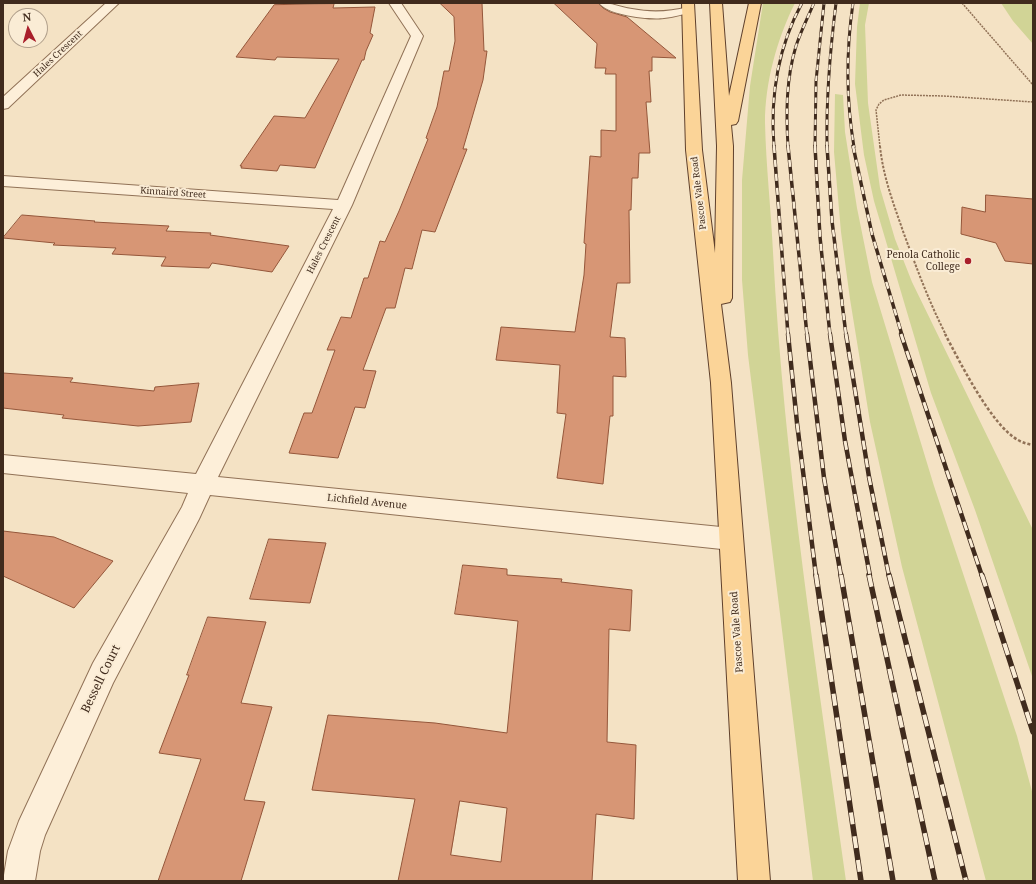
<!DOCTYPE html>
<style>
body{margin:0}
#map{position:relative;width:1036px;height:884px;overflow:hidden;background:#f4e2c4;font-family:"Noto Serif",serif}
canvas{display:block}
.frame{position:absolute;inset:0;border:4px solid #402b1d;pointer-events:none}
.north{position:absolute;left:8px;top:8px;width:40px;height:40px;box-sizing:border-box;background:#faecd5;border:1px solid #b09f8b;border-radius:50%;rotate:354deg;font-size:11px;font-weight:700;line-height:16px;text-align:center;color:#402b1d}
.north::after{content:'';display:block;margin:auto;width:14px;height:18px;background:#a91f2b;clip-path:polygon(50% 0,100% 100%,50% 72%,0 100%)}
</style>
<div id="map">
<canvas width="1036" height="884"></canvas>
<div class="frame"></div>
<div class="north">N</div>
</div>
<script>
const c = document.querySelector('canvas').getContext('2d');
c.lineJoin = 'round';
function fill(path, color) {
  c.fillStyle = color;
  c.fill(path, 'evenodd');
}
function trace(path, color, width, dash) {
  c.strokeStyle = color;
  c.lineWidth = width;
  c.lineCap = dash ? 'butt' : 'round';
  c.setLineDash(dash || []);
  c.stroke(path);
}
function write(font, color, halo, rows, align = 'center') {
  c.font = font + ' "Noto Serif",serif';
  c.lineWidth = 4;
  c.setLineDash([]);
  c.textBaseline = 'middle';
  c.strokeStyle = halo;
  c.fillStyle = color;
  for (const [text, x, y, turn = 0] of rows) {
    c.save();
    c.translate(x, y);
    c.rotate((+turn || 0) * Math.PI / 180);
    c.textAlign = isNaN(turn) ? turn : align;
    if (halo) c.strokeText(text, 0, 0);
    c.fillText(text, 0, 0);
    c.restore();
  }
}
const green = new Path2D(`
 M763,3h32c-18,36 -30,79 -30,120 1,43 6,86 8,129 11,211 44,420 73,629h-33l-65,-526 -6,-75v-100l8,-94z
 M860,3h9l-4,22 3,78 12,85 15,51 17,43 121,248v149l-58,-169 -44,-117 -57,-192 -10,-46 -9,-71 2,-57z
 M1001,3h32v41l-20,-23z
 M835,94l8,1 2,37 12,76 15,74 62,204 83,250 16,59v86h-47l-84,-314 -32,-145 -20,-123 -9,-67 -7,-80z`);
const building = new Path2D(`
 M440,3h42l2,48h3l-4,29 -20,69h4l-32,83 -13,-2 -10,39 -7,-1 -10,40h-9l-23,62 13,1 -11,37 -10,-1 -17,51 -49,-5 15,-40h8l23,-63h-8l14,-33 10,1 13,-40h4l12,-37 5,1 14,-31 29,-72 -2,-1 11,-31 7,-36h5l6,-30 -1,-24z
 M554,3h44l5,5 7,4 17,5 49,41 -24,-1v14h-3l2,31h-5l4,51h-11l-1,25h-6l-1,32h-2l1,73h-13l-7,54 15,1 1,39 -13,-1v40h-3l-7,68 -46,-6 9,-64 -9,-1 3,-48 -64,-5 5,-33 74,5 9,-57 2,-31 -2,-1 6,-87 11,1v-27l15,1v-57h-11l1,-6h-11l2,-24z
 M334,4l-1,4 42,-1 -5,26 3,2 -7,16 -2,9h-2l-47,108 -35,-3 -3,6 -36,-3 1,-2h-2l34,-50 31,2 34,-59 -62,-2 -2,3 -39,-3 38,-52z
 M986,195l47,4v65l-28,-3 -9,-18 -35,-9 1,-27 23,5z
 M22,215l73,6 -1,1 75,4 -3,5 45,2 -1,2 79,11 -17,26 -60,-9 -3,5 -48,-2 5,-9 -54,-3 4,-6 -63,-3 2,-2 -52,-5z
 M3,373l70,5 -3,4 84,9 1,-4 44,-4 -8,39 -53,4 -76,-8 2,-3 -61,-7z
 M3,531l51,6 59,24 -39,47 -71,-32z
 M269,539l57,4 -16,60 -60,-4z
 M463,565l44,4v6l55,4 -1,3 71,8 -2,41 -21,-2 -2,113 29,3 -2,74 -38,-5 -4,67h-194l17,-82 -103,-9 16,-75 107,8 72,10 11,-112 -63,-7zM460,801l47,7 -6,54 -50,-7z
 M208,617l58,5 -25,81 31,4 -28,93 21,2 -24,79h-83l43,-122 -42,-6 30,-78h-2z`);
const pathFar2 = new Path2D(`
 M962,3l71,82
 M880,147l-4,-37 3,-6 5,-4 17,-5 43,1 89,6`);
const pathFar1 = new Path2D(`
 M880,146c3,31 14,59 24,88 13,35 25,68 42,101`);
const path = new Path2D(`
 M945,334c15,28 46,91 73,106 5,3 10,4 15,5`);
const lane = new Path2D(`
 M599,3c14,0 20,4 33,6 20,4 37,3 56,-2l5,3 -1,2c-9,2 -18,5 -28,6 -15,2 -56,-3 -65,-15z`);
const street = new Path2D(`
 M106,3h13l-111,105 -5,1v-12z
 M389,3h12l22,33 -71,169 -134,272 513,51 9,3 3,8 -3,8 -9,3 -521,-55 -11,24 -86,164 -68,152 -5,16 -5,30h-32l5,-30 11,-30 74,-158 89,-156 6,-14 -185,-20v-18l193,19 137,-265 -330,-23v-10l335,24 73,-164z`);
const primary = new Path2D(`
 M682,3h12l8,147 13,103 2,-107 -7,-143h12l7,93 20,-93h12l-23,118 -2,3 -5,1 2,21 -1,152 -2,4 -9,2 10,79 39,498h-32l-27,-498 -25,-233z`);
const railFar3 = new Path2D(`
 M853,3c-7,48 -7,96 1,144
 M774,147c-4,-51 3,-98 28,-144
 M788,147c-2,-34 -2,-68 8,-101 5,-15 12,-29 18,-43
 M815,147l1,-66 8,-78
 M827,147c-1,-48 3,-96 9,-144`);
const railFar2 = new Path2D(`
 M774,146l14,189
 M788,146l19,189
 M815,146l5,91 10,98
 M827,146l5,75 14,114
 M853,146l19,88 30,101`);
const railFar1 = new Path2D(`
 M788,334l9,89 19,153
 M807,334l17,144 17,98
 M830,334l15,107 25,135
 M846,334l23,143 20,99
 M901,334l81,242`);
const rail = new Path2D(`
 M816,575l45,306
 M841,575l52,306
 M869,575l66,306
 M889,575l77,306
 M982,575l51,157`);
const markers = [
 [968,261,4,"#a91f2b"]
];
const farStreetnames = [
 ["Hales Crescent",58,54,-43],
 ["Kinnaird Street",173,193,4],
 ["Pascoe Vale Road",699,193,-97],
 ["Hales Crescent",324,245,-63]
];
const poiNames = [
 ["Penola Catholic",960,255],
 ["College",960,267]
];
const streetNames = [
 ["Lichfield Avenue",367,502,6],
 ["Pascoe Vale Road",737,632,-94]
];
const nearStreetnames = [
 ["Bessell Court",101,679,-64]
];
fill(green, '#d1d496');
fill(building, '#d79675');
trace(building, '#94563a', 1);
trace(lane, '#917257', 2);
trace(street, '#917257', 2);
trace(primary, '#5f402c', 2);
trace(pathFar2, '#917257', 1.5, [2, 1]);
trace(pathFar1, '#917257', 2, [2.5, 1.5]);
trace(path, '#917257', 2.5, [3, 2]);
fill(lane, '#fdefd9');
fill(street, '#fdefd9');
fill(primary, '#fbd498');
trace(railFar3, '#402b1d', 3);
trace(railFar2, '#402b1d', 3.5);
trace(railFar1, '#402b1d', 4.5);
trace(rail, '#402b1d', 5.5);
trace(railFar3, '#faecd5', 2, [5.5]);
trace(railFar2, '#faecd5', 2.5, [7]);
trace(railFar1, '#faecd5', 3, [9]);
trace(rail, '#faecd5', 4, [12]);
for (const [x, y, r, color] of markers) {
  const dot = new Path2D();
  dot.arc(x, y, r, 0, 2 * Math.PI);
  c.fillStyle = color;
  c.fill(dot);
  trace(dot, '#faecd5', 1.5);
}
write('9px', '#402b1d', '#faecd5', farStreetnames);
write('10px', '#402b1d', '#faecd5', poiNames, 'right');
write('10px', '#402b1d', '#faecd5', streetNames);
write('12px', '#402b1d', '#faecd5', nearStreetnames);
</script>
